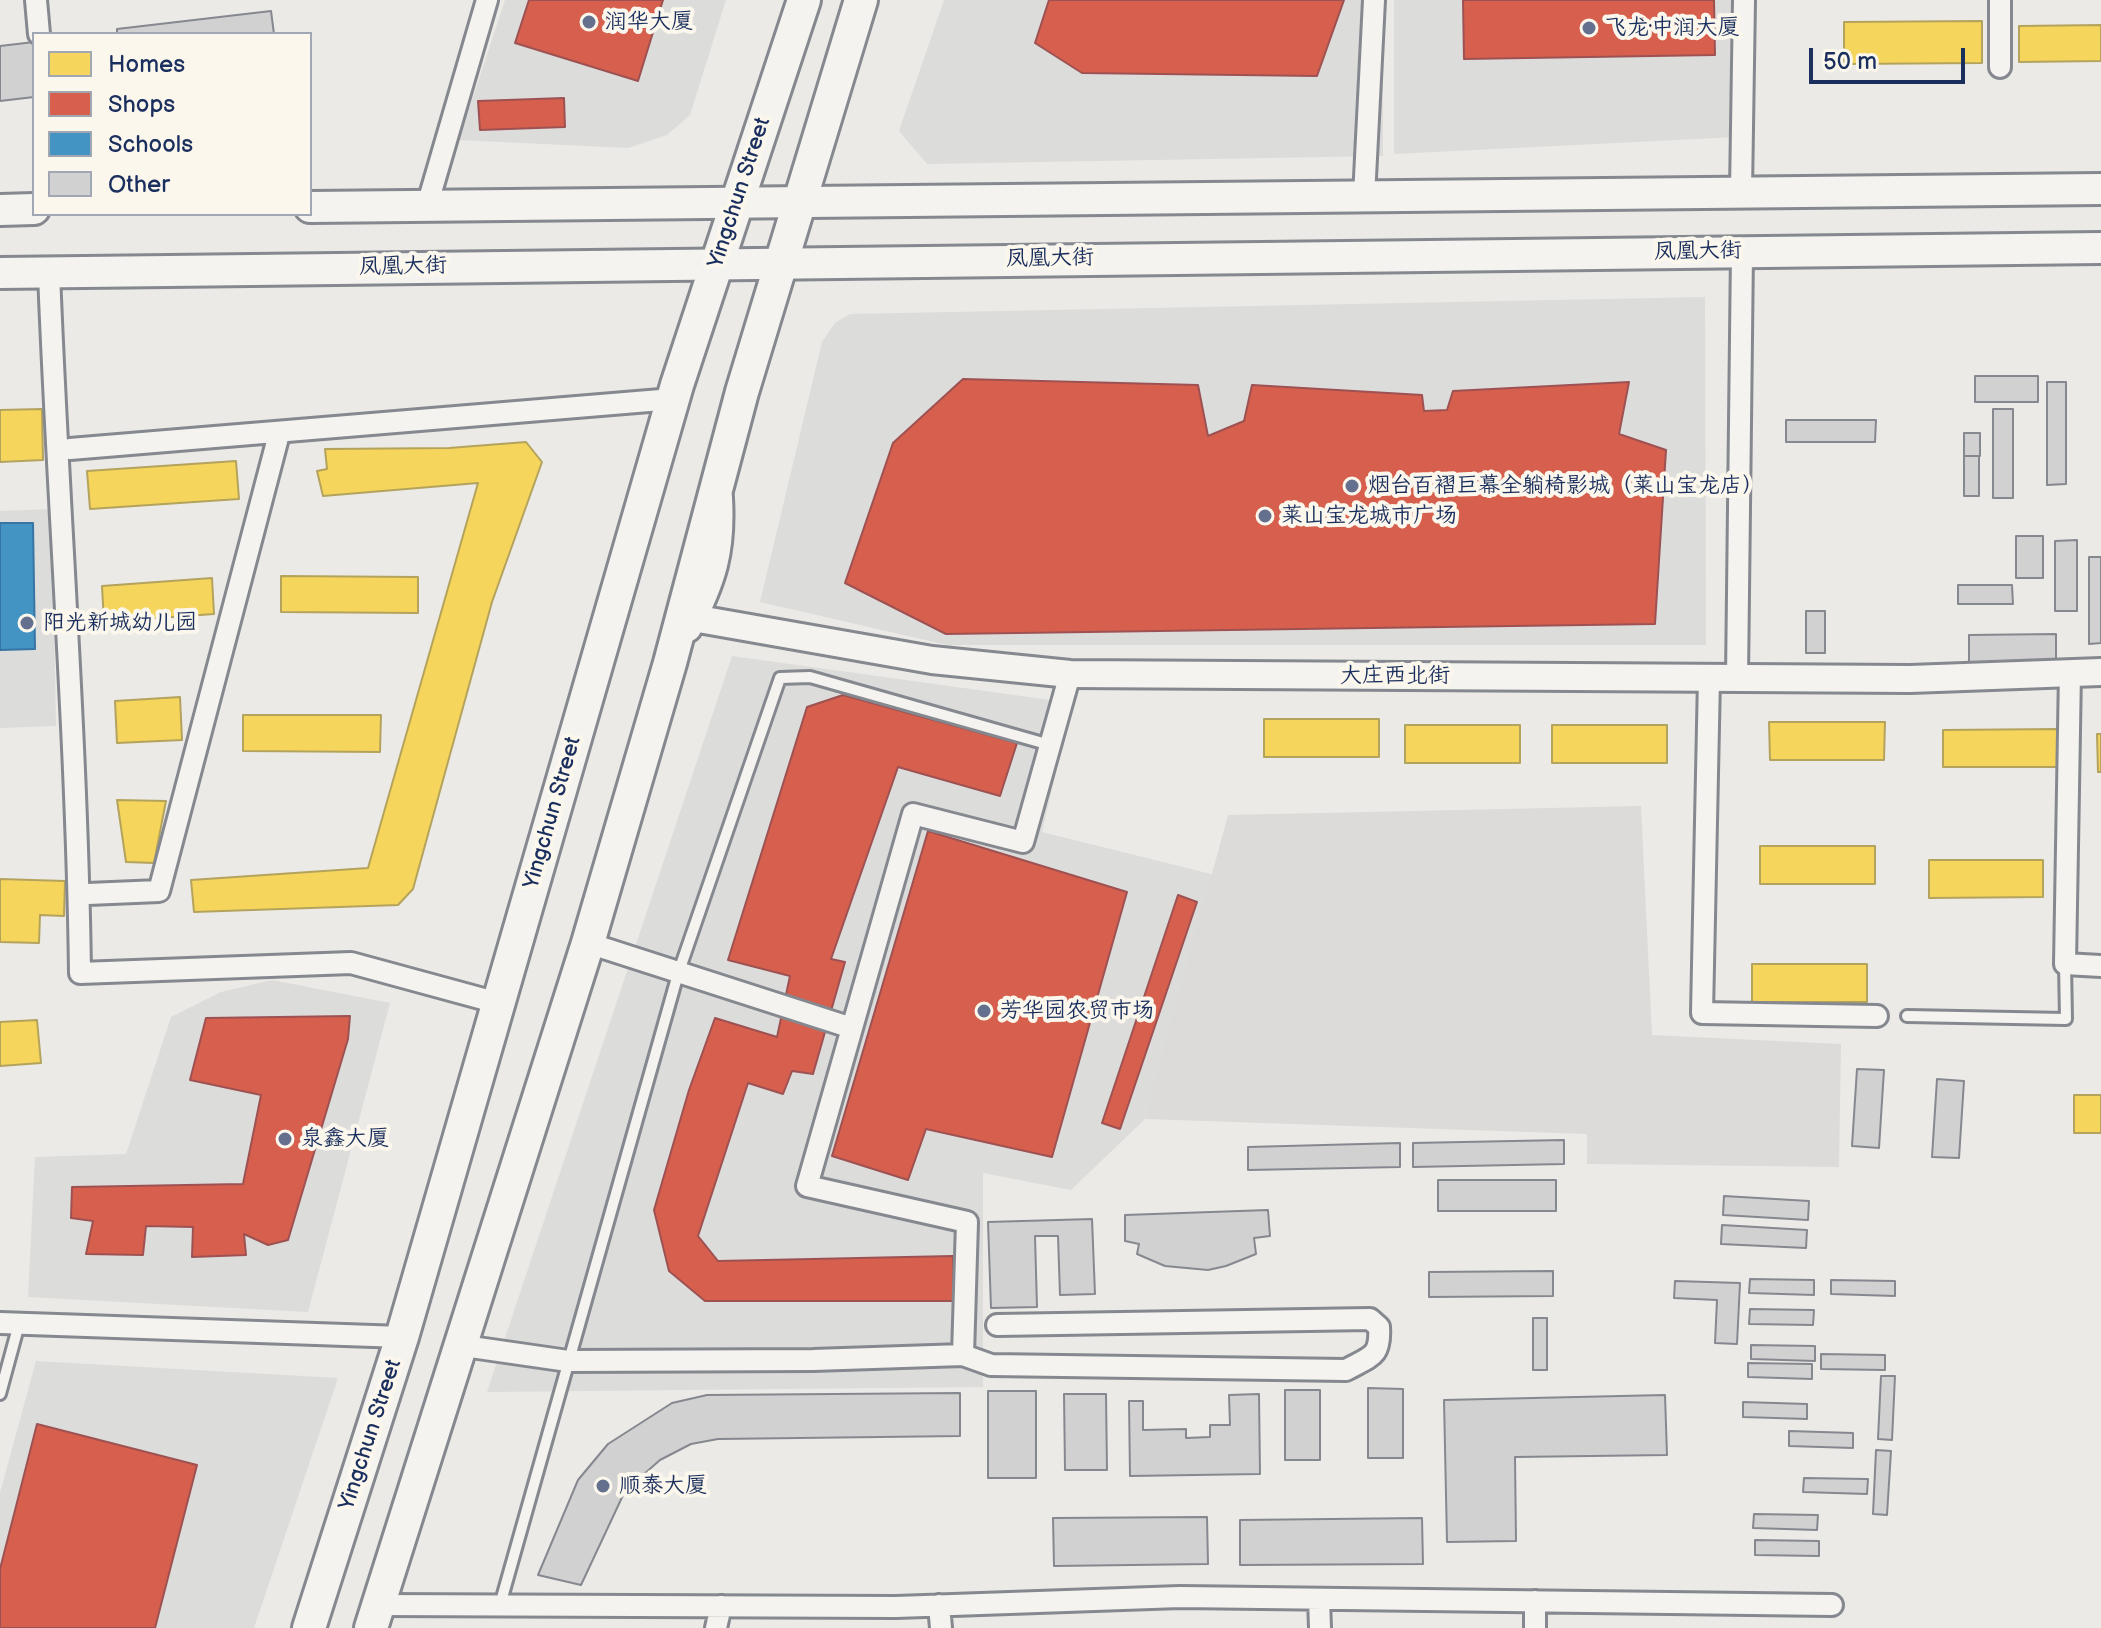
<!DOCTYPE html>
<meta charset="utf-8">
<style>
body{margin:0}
#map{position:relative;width:2101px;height:1628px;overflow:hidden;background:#eceae6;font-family:"Balsamiq Sans",sans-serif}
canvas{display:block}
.legend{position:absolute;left:32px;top:32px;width:280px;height:184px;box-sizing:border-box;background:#fbf7ec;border:2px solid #a1a7b3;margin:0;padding:10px 14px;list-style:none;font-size:24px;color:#1b2f5e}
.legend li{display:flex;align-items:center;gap:16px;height:40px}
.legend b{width:40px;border:2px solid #a1a7b3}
.scale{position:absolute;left:1809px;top:48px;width:156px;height:36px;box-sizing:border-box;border:4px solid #1b2f5e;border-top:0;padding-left:10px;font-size:24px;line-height:28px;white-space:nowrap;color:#1b2f5e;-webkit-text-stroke:6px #fbf7ec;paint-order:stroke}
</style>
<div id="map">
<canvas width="2101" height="1628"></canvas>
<ul class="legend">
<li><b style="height:22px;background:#f6d55c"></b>Homes</li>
<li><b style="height:22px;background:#d6604d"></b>Shops</li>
<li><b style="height:22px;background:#4393c3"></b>Schools</li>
<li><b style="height:22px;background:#d2d1d1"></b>Other</li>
</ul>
<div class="scale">50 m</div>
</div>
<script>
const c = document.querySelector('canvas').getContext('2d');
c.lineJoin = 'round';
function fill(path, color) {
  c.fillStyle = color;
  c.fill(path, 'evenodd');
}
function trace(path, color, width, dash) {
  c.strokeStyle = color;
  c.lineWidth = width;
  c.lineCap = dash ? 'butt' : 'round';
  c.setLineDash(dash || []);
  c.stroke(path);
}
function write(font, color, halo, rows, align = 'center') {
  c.font = font + ' "Balsamiq Sans","LXGW WenKai TC",sans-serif';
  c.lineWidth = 8;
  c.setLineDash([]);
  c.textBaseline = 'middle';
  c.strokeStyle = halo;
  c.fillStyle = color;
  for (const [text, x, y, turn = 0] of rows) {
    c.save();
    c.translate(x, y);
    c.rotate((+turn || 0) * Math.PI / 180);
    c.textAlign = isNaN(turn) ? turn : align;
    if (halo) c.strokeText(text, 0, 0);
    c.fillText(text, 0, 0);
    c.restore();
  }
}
const built = new Path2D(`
 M505,0h221l-36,115 -23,20 -39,13 -169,-8z
 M944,0h439v156l-456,8 -28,-33z
 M1394,0h344l-1,137 -343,17z
 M1705,297l1,348h-759l-187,-43 62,-260 13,-19 15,-9z
 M52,509l4,217 -56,2v-217z
 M732,656l340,47 -30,129 173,43 -70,244 -74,71 -88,-17v214l-496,5z
 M272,980l118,23 -82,309 -280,-15 7,-140 91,-3 45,-137 50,-25z
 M36,1361l302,17 -84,250h-254v-135z`);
const green = new Path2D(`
 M1641,806l11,229 189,9 -2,123 -252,-3v-30l-442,-15 83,-304z`);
const homes = new Path2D(`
 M1982,21v42l-138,1v-42z
 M2101,25v36l-82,1v-36z
 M42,409l1,51 -43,2v-52z
 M526,442l16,20 -50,140 -79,287 -15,16 -204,7 -3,-32 177,-12 110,-385 -155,13 -6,-25 10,-2 -2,-20 124,-1z
 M236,461l3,38 -149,10 -3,-38z
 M281,576l137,1v36l-137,-1z
 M212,578l2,36 -110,8 -2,-36z
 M180,697l2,43 -65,3 -2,-42z
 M243,715h138l-1,37 -137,-1z
 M1264,719h115v38h-115z
 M1769,722h116l-1,38h-114z
 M1405,725h115v38h-115z
 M1552,725h115v38h-115z
 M2058,729v38h-115v-37z
 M2097,734h4v38h-3z
 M117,800l49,1 -12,62 -28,-1z
 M1760,846h115v38h-115z
 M1929,860h114v37l-114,1z
 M0,879l65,2 -1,35 -24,-1 -1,28 -39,-1z
 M1752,964h115v38h-115z
 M37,1020l4,43 -41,3v-44z
 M2074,1095h27v38h-27z`);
const shops = new Path2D(`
 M529,0h134l-25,81 -123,-38z
 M1049,0h295l-27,76 -235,-3 -47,-30z
 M1463,0h251l1,55 -251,4z
 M564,98l1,29 -85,3 -2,-29z
 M963,379l235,6 10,51 36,-15 8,-36 170,10 2,16 23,-1 6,-19 176,-9 -10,52 47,16 -11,174 -709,10 -101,-51 48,-140z
 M843,695l174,48 -17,53 -102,-29 -67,192 14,3 -32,112 -21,-3 -9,23 -35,-11 -50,153 20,25 235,-5 1,45h-249l-36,-30 -15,-61 35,-120 26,-72 62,19 13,-61 -62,-16 79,-253z
 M928,831l199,61 -75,265 -126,-28 -18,51 -76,-24z
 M1178,895l19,7 -77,227 -18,-6z
 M350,1016l-2,23 -60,201 -20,5 -24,-11 2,21 -54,2 1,-30 -47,-1 -3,29 -57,-1 7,-33 -22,-3 1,-31 171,-3 18,-89 -71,-15 16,-62z
 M37,1424l160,41 -42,163h-155v-59z`);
const schools = new Path2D(`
 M0,523h33l2,126 -35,1z`);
const building = new Path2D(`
 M271,11l3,23h-157v-5z
 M34,42v55l-34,4v-55z
 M1975,376h63v26h-63z
 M2047,382h19v102l-19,1z
 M1993,409h20v89h-20z
 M1786,420h90l-1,22h-89z
 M1964,433h16v23h-16z
 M1964,456h15v40h-15z
 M2016,536h27v42h-27z
 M2077,540v71h-22v-70z
 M2089,557h12v86l-12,1z
 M1958,585h54l1,19h-55z
 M1806,611h19v42h-19z
 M2056,634v36h-87v-35z
 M1857,1069l27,1 -5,78 -27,-2z
 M1937,1079l27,2 -5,77 -27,-1z
 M1564,1140v24l-151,3v-24z
 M1400,1143v24l-152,3v-23z
 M1438,1180h118v31h-118z
 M1724,1196l85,5 -1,19 -85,-5z
 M1268,1210l2,26 -16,2 2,16 -30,12 -18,4 -43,-4 -28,-12 2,-10 -14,-3v-26z
 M1092,1219l3,75 -35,1 -2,-59h-23l2,71 -46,1 -3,-86z
 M1722,1225l85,5 -1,18 -85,-4z
 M1553,1271v25l-124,1v-25z
 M1750,1279l64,1v15l-65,-2z
 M1831,1280l64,1v15l-64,-2z
 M1675,1281l65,2 -3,61 -22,-1 2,-43 -43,-2z
 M1750,1309l64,1 -1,15 -64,-1z
 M1533,1318h14v52h-14z
 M1751,1345l64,1v15l-64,-2z
 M1821,1354l64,1v15l-64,-1z
 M1748,1363l64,1v15l-64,-2z
 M1881,1376h14l-3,64 -14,-1z
 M1368,1388l35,1v69h-35z
 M1285,1390h35v70h-35z
 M988,1391h48v87h-48z
 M960,1393v43l-242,3 -27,5 -31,16 -35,31 -44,94 -43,-10 40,-95 30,-36 64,-41 35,-8z
 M1064,1394h42l1,76h-42z
 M1259,1394l1,80 -130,2 -1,-75h14v29l43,-1v9l24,-1v-12h20l-1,-30z
 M1665,1395l2,60 -152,2 1,84 -69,1 -3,-142z
 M1743,1402l64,2v15l-64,-2z
 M1789,1431l64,2v15l-64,-2z
 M1876,1450l15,1 -4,64 -14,-1z
 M1804,1478l64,1 -1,15 -64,-2z
 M1754,1514l64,1 -1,15 -64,-2z
 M1207,1517l1,47 -154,2 -1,-48z
 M1422,1518l1,46 -183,1v-45z
 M1755,1540l64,1v15l-64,-1z`);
const service = new Path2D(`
 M1907,1016l159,3 -1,-55
 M0,1394l19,-70
 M500,1605l178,-631 102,-296 30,-1 240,68`);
const minor = new Path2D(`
 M36,0l3,34
 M2000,0v67
 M1741,191l3,-191
 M1364,197l10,-197
 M427,206l60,-206
 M49,273c9,233 28,467 31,700l271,-10 147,40
 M70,449l603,-50
 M2070,672l-5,292 36,2
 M1709,678l-7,335 175,3
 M1737,678l5,-426
 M88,894l71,-3 120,-457
 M588,943l264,85
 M0,1323l402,14
 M464,1346l104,15 245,-1 150,-5 28,10 355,5c25,-14 35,-13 33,-43l-9,-8 -373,6
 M963,1355l4,-133 -160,-36 106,-372 110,28 47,-168
 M1319,1599l1,29
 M379,1605l517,2 284,-10 652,8
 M939,1605l2,23
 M716,1628l5,-22
 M1535,1628v-27`);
const tertiary = new Path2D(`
 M693,618l239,42 138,14 840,5 191,-7
 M688,628c25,-48 34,-77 31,-130`);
const secondary = new Path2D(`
 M310,207l1791,-18
 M0,210l34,-1
 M0,273l2101,-25`);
const primary = new Path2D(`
 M309,1628l93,-291 275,-952 127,-385
 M371,1628l217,-685 82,-280 72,-271 119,-392`);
const markers = [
 [589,22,8,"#64708e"],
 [1589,28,8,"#64708e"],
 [1352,486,8,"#64708e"],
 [1265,516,8,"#64708e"],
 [27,623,8,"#64708e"],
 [984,1011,8,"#64708e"],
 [285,1139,8,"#64708e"],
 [603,1486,8,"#64708e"]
];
const poiNames = [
 ["润华大厦",605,22],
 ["飞龙·中润大厦",1605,28],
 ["烟台百褶巨幕全躺椅影城（莱山宝龙店）",1368,486],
 ["莱山宝龙城市广场",1281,516],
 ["阳光新城幼儿园",43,623],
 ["芳华园农贸市场",1000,1011],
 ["泉鑫大厦",301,1139],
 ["顺泰大厦",619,1486]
];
const streetNames = [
 ["Yingchun Street",740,193,-72],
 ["凤凰大街",1698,252,-1],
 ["凤凰大街",1050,259,-1],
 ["凤凰大街",403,267,-1],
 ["大庄西北街",1395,676],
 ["Yingchun Street",553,813,-74],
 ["Yingchun Street",371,1435,-72]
];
fill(built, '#dcdcda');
fill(green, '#dcdbd9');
fill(homes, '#f6d55c');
trace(homes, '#b4a35d', 2);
fill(shops, '#d6604d');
trace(shops, '#9e5152', 2);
fill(schools, '#4393c3');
trace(schools, '#3775a5', 2);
fill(building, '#d2d1d1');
trace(building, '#85888f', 2);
trace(service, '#85888f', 16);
trace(minor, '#85888f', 26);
trace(tertiary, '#85888f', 32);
trace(secondary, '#85888f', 36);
trace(primary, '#85888f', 38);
trace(service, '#f4f3ef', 10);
trace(minor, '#f4f3ef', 20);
trace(tertiary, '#f4f3ef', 26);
trace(secondary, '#f4f3ef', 30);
trace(primary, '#f4f3ef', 32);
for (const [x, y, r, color] of markers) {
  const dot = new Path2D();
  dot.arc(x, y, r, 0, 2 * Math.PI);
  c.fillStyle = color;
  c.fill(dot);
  trace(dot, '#fbf7ec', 3);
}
write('22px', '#1b2f5e', '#fbf7ec', poiNames, 'left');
write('22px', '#1b2f5e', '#fbf7ec', streetNames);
</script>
